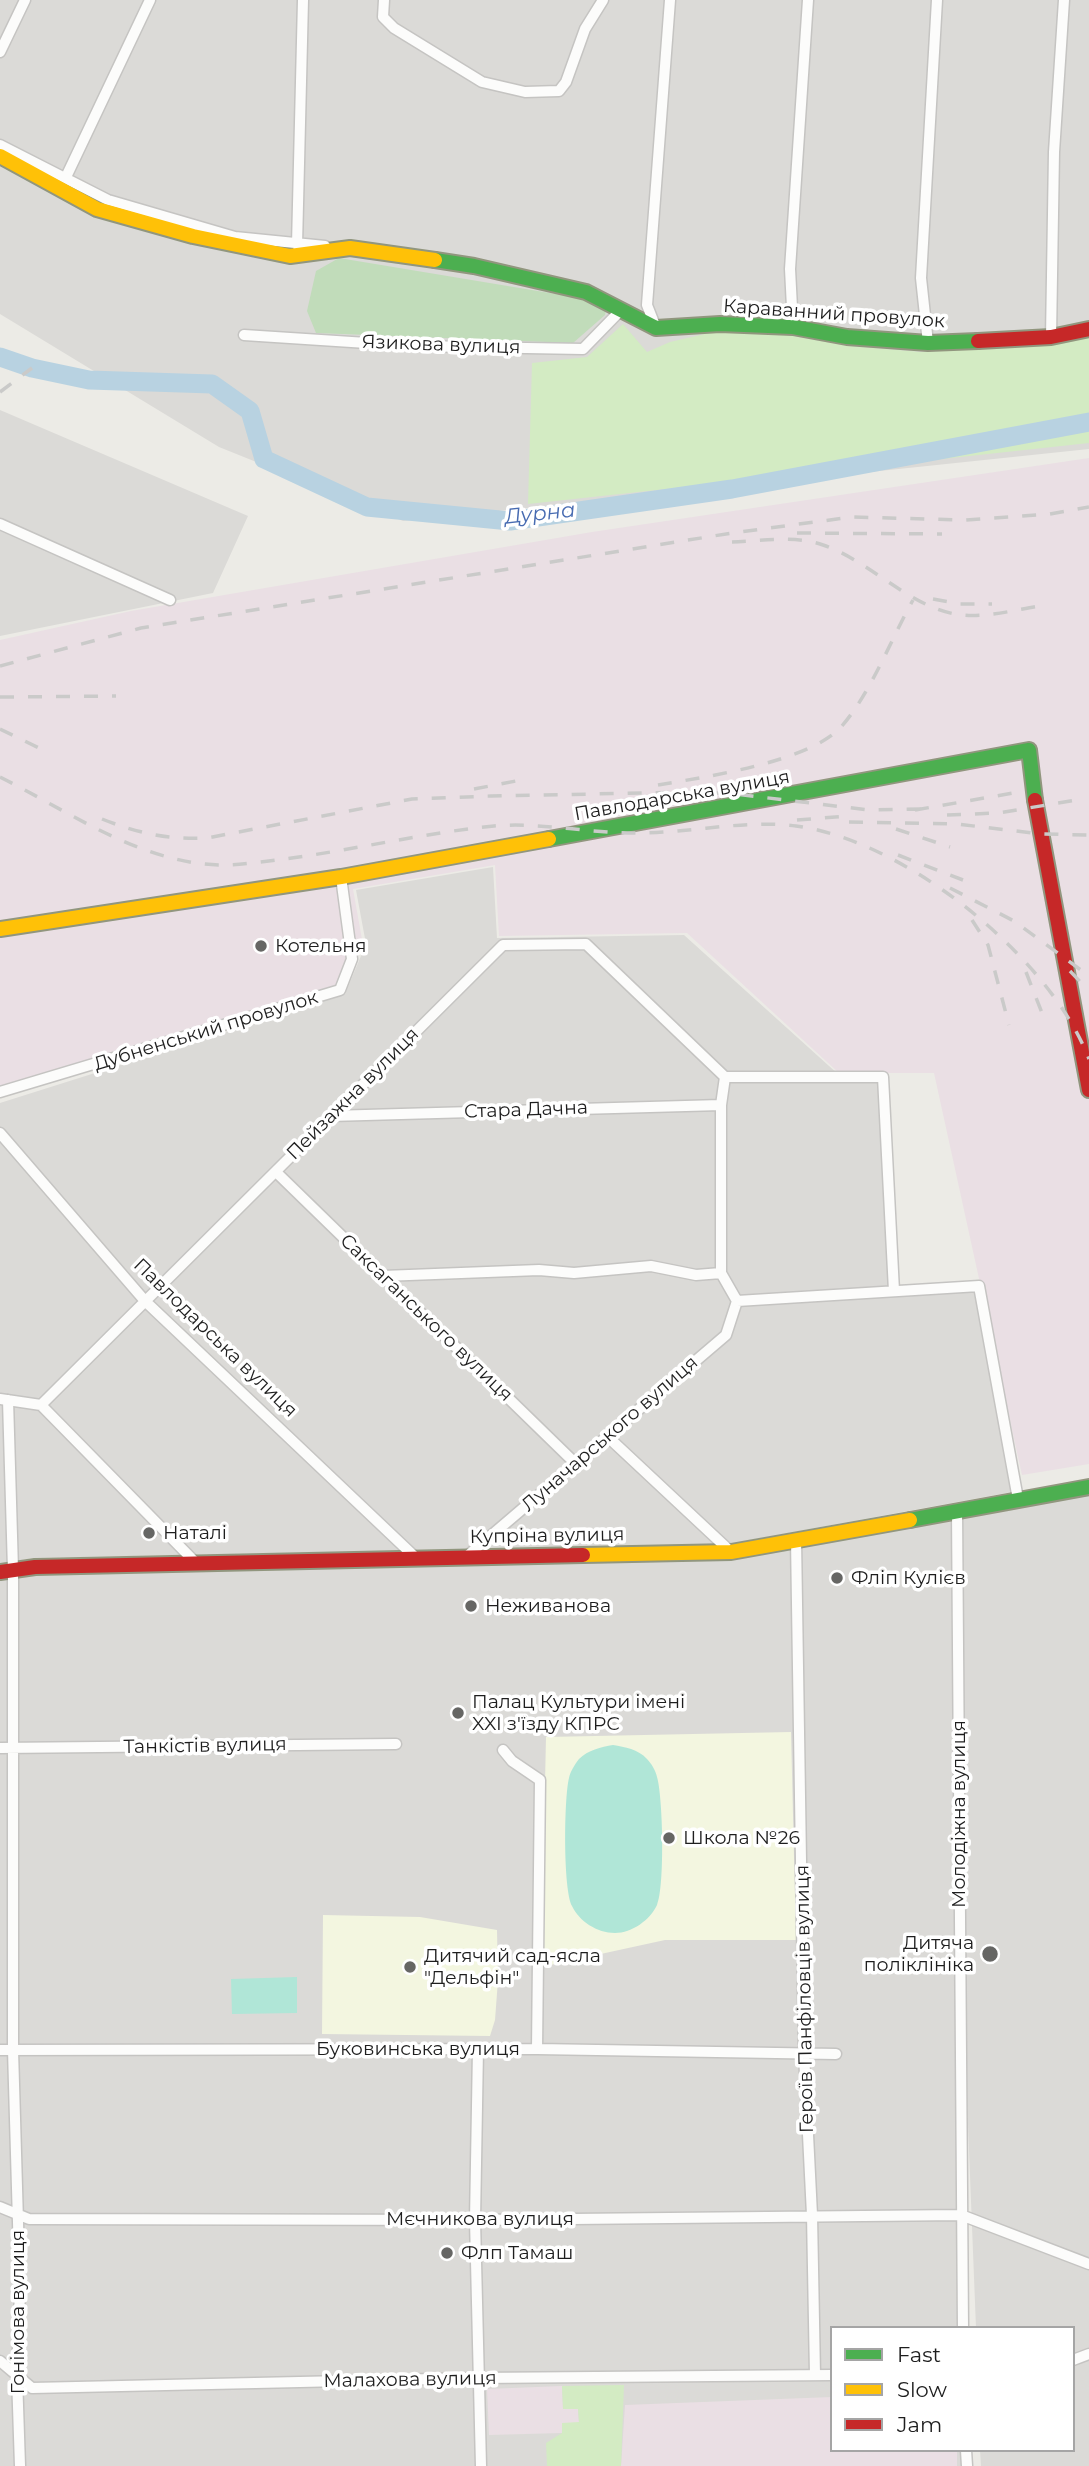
<!DOCTYPE html>
<meta charset="utf-8">
<style>
body{margin:0}
#map{position:relative;width:1089px;height:2466px;overflow:hidden;background:#ecebe6;font-family:Montserrat,sans-serif}
canvas{display:block}
.legend{position:absolute;left:830px;top:2326px;width:245px;height:126px;box-sizing:border-box;background:#fff;border:2px solid #a5a5a5;margin:0;padding:9px 12px;list-style:none;font-size:21px;color:#1e1e1e}
.legend li{display:flex;align-items:center;gap:14px;height:35px}
.legend b{width:35px;border:2px solid #a5a5a5}
</style>
<div id="map">
<canvas width="1089" height="2466"></canvas>
<ul class="legend">
<li><b style="height:9px;background:#4caf50"></b>Fast</li>
<li><b style="height:9px;background:#ffc107"></b>Slow</li>
<li><b style="height:9px;background:#c62828"></b>Jam</li>
</ul>
</div>
<script>
const c = document.querySelector('canvas').getContext('2d');
c.lineJoin = 'round';
function fill(path, color) {
  c.fillStyle = color;
  c.fill(path, 'evenodd');
}
function trace(path, color, width, dash) {
  c.strokeStyle = color;
  c.lineWidth = width;
  c.lineCap = dash ? 'butt' : 'round';
  c.setLineDash(dash || []);
  c.stroke(path);
}
function write(font, color, halo, rows, align = 'center') {
  c.font = font + ' Montserrat,sans-serif';
  c.lineWidth = 7;
  c.setLineDash([]);
  c.textBaseline = 'middle';
  c.strokeStyle = halo;
  c.fillStyle = color;
  for (const [text, x, y, turn = 0] of rows) {
    c.save();
    c.translate(x, y);
    c.rotate((+turn || 0) * Math.PI / 180);
    c.textAlign = isNaN(turn) ? turn : align;
    if (halo) c.strokeText(text, 0, 0);
    c.fillText(text, 0, 0);
    c.restore();
  }
}
const residential = new Path2D(`
 M0,0h1089v449l-686,72 -184,-74 -219,-133z
 M0,410l248,106 -35,77 -213,43z
 M493,867l4,71 187,-3 155,140h47l13,211 77,-2 36,208 -284,52 -695,14 -33,6v-461l345,-109 21,-50 -10,-54z
 M1089,1494v972h-108l-1,-16h93v-122h-97l-10,-254 -4,-556z
 M953,1520l11,808h-132v122h134v16h-966v-886l35,-7 696,-15z`);
const industrial = new Path2D(`
 M1089,458v1006l-67,11 -88,-402h-95l-152,-140 -188,3 -4,-71 -142,24 10,56 -20,47 -343,104v-456l131,-29 461,-79z
 M562,2386l1,23h15l1,14 -17,10 -73,2 -2,-46z
 M832,2397v53h125v16h-336l4,-61z`);
const education = new Path2D(`
 M791,1732l5,208h-131l-124,27 5,-230z
 M323,1915l97,2 77,13 1,50 -3,40 -5,16 -168,-2z`);
const grass = new Path2D(`
 M623,324l24,28 23,-10 52,-12 65,5 62,11 73,6 117,-7 50,-9v107l-561,61 4,-141 55,-6z
 M624,2385l-3,81h-74l-1,-23 16,-10v-10l17,-1 -1,-13h-15l-1,-23z`);
const forest = new Path2D(`
 M339,258l259,43 9,5 -2,9 -32,28 -257,-10 -9,-22 9,-40z`);
const pitch = new Path2D(`
 M613,1745c12,2 25,4 34,14 4,4 9,12 10,18 6,20 8,110 0,128 -7,15 -25,28 -42,28 -18,0 -36,-12 -43,-27 -9,-18 -8,-108 -3,-128 1,-6 6,-14 10,-19 9,-9 22,-12 34,-14z
 M297,1977v36l-65,1 -1,-35z`);
const river = new Path2D(`
 M0,357l32,11 57,12 123,4 38,27 14,48 103,48 143,14 222,-32 357,-67`);
const street = new Path2D(`
 M384,0l-1,17 11,11 88,54 43,10 34,-1 7,-9 19,-53 18,-29
 M0,52l25,-52
 M0,145l108,55 127,37 90,9
 M66,177l84,-177
 M297,245l6,-245
 M793,327l-3,-58 18,-269
 M656,328l-9,-23 23,-305
 M244,335l169,11 170,3 38,-39
 M1051,337l3,-185 10,-152
 M928,343l-7,-65 16,-278
 M0,524l170,76
 M725,1077h158l11,214
 M725,1077l-4,28v168l16,28
 M0,1092l340,-102 12,-31 -11,-82
 M330,1116l391,-11
 M0,1133l145,168 271,257
 M276,1172l300,292
 M383,1276l156,-6 35,3 77,-7 45,9 25,-2
 M737,1301l242,-15 39,213
 M0,1399l41,6 462,-460 83,-1 139,133
 M8,1400l5,170v480l7,241 -3,85 3,90
 M41,1405l155,158
 M608,1437l123,115
 M957,1510l6,818
 M796,1539l8,515 8,161 3,160
 M466,1557l260,-222 11,-34
 M0,1748l396,-4
 M503,1750l9,11 28,19 -3,269
 M478,2049l-3,171 6,246
 M0,2050l537,-1 299,5
 M0,2207l29,12 446,1 486,-5 128,49
 M1073,2360l16,-6
 M0,2361l32,27 446,-10 354,-3
 M966,2450l1,16`);
const fast = new Path2D(`
 M435,260l39,6 112,26 70,36 64,-4 73,3 54,10 81,6 50,-2
 M549,839l480,-89 6,50
 M910,1520l179,-33`);
const slow = new Path2D(`
 M0,156l97,53 96,27 97,20 60,-8 85,12
 M0,929l341,-52 208,-38
 M583,1555l148,-3 179,-32`);
const jam = new Path2D(`
 M978,341l73,-4 38,-8
 M1035,800l54,290
 M0,1572l35,-5 548,-12`);
const rail = new Path2D(`
 M0,392l32,-24
 M797,533l145,1
 M732,542c29,-1 63,-7 91,3 45,15 86,61 132,69 27,5 59,-4 85,-8
 M933,599l27,5h32
 M0,666l141,-38 591,-95 120,-16 113,3 85,-6 39,-7
 M0,697l116,-1
 M0,729l41,20
 M0,777c64,32 132,80 205,87 26,3 53,-2 79,-5 70,-9 139,-26 210,-33 46,-4 93,7 139,7 52,1 113,-14 163,-7 109,14 254,131 293,233
 M658,785c47,-8 151,-23 183,-58 30,-34 50,-88 72,-127
 M474,789l42,-8
 M915,810l110,-19
 M947,815l51,-2 85,-14
 M102,819c35,14 67,21 105,19l205,-39 79,-3 204,-4 40,2 134,16 55,-1
 M797,820l52,-4
 M849,822l108,2 84,10 48,1
 M896,829l54,18
 M898,855l65,25
 M950,888l64,33 75,55
 M972,920l16,25 21,80
 M1070,971l19,20
 M1026,972l18,46`);
const markers = [
 [261,946,7,"#666664"],
 [149,1533,7,"#666664"],
 [837,1578,7,"#666664"],
 [471,1606,7,"#666664"],
 [458,1713,7,"#666664"],
 [669,1838,7,"#666664"],
 [990,1954,9,"#666664"],
 [410,1967,7,"#666664"],
 [447,2253,7,"#666664"]
];
const streetNames = [
 ["Караванний провулок",834,314,4],
 ["Язикова вулиця",441,345,2],
 ["Павлодарська вулиця",682,796,-10],
 ["Дубненський провулок",206,1031,-17],
 ["Пейзажна вулиця",353,1094,-45],
 ["Стара Дачна",526,1110,-2],
 ["Саксаганського вулиця",426,1318,44],
 ["Павлодарська вулиця",215,1338,44],
 ["Луначарського вулиця",610,1434,-41],
 ["Купріна вулиця",547,1536,-1],
 ["Танкістів вулиця",205,1746,-1],
 ["Молодіжна вулиця",959,1814,-90],
 ["Героїв Панфіловців вулиця",805,1999,-91],
 ["Буковинська вулиця",418,2049],
 ["Мєчникова вулиця",480,2219],
 ["Гонімова вулиця",18,2312,-90],
 ["Малахова вулиця",410,2380,-1]
];
const poiNames = [
 ["Котельня",275,946],
 ["Наталі",163,1533],
 ["Фліп Кулієв",851,1578],
 ["Неживанова",485,1606],
 ["Палац Культури імені",472,1702],
 ["XXI з'їзду КПРС",472,1724],
 ["Школа №26",683,1838],
 ["Дитяча",974,1943,"right"],
 ["поліклініка",974,1965,"right"],
 ["Дитячий сад-ясла",424,1956],
 ["\"Дельфін\"",424,1978],
 ["Флп Тамаш",461,2253]
];
const waterNames = [
 ["Дурна",540,514,-6]
];
fill(residential, '#dbdad7');
fill(industrial, '#eadfe4');
fill(education, '#f3f6e0');
fill(grass, '#d3ebc3');
fill(forest, '#c1dcba');
fill(pitch, '#b0e6d7');
trace(river, '#b8d2e1', 19);
trace(street, '#c5c4c2', 13);
trace(fast, '#91967e', 18);
trace(slow, '#91967e', 18);
trace(jam, '#91967e', 18);
trace(street, '#fcfcfb', 10);
trace(fast, '#4caf50', 14);
trace(slow, '#ffc107', 14);
trace(jam, '#c62828', 14);
trace(rail, '#cacac9', 3.5, [14, 14]);
for (const [x, y, r, color] of markers) {
  const dot = new Path2D();
  dot.arc(x, y, r, 0, 2 * Math.PI);
  c.fillStyle = color;
  c.fill(dot);
  trace(dot, '#fff', 2.5);
}
write('19px', '#1e1e1e', '#fff', streetNames);
write('19px', '#1e1e1e', '#fff', poiNames, 'left');
write('italic 21px', '#476bb1', '#fff', waterNames);
</script>
